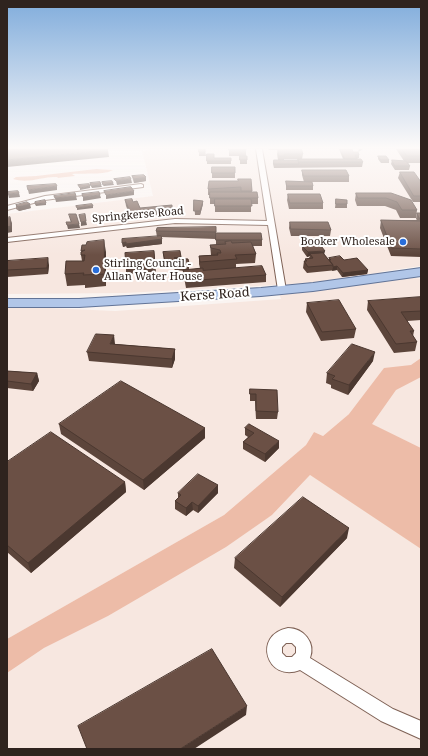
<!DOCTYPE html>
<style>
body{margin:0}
#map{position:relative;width:428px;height:756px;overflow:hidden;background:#faf4f1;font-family:"Noto Serif",serif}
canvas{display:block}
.frame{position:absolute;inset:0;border:8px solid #2f231e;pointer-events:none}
</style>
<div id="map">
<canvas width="428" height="756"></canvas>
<div class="frame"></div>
</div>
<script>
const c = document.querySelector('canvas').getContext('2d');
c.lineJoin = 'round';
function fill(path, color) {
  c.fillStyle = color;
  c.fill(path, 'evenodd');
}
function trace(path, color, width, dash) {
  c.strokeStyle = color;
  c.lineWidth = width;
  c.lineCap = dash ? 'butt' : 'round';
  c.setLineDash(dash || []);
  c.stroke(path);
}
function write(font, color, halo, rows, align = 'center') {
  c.font = font + ' "Noto Serif",serif';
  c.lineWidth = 4;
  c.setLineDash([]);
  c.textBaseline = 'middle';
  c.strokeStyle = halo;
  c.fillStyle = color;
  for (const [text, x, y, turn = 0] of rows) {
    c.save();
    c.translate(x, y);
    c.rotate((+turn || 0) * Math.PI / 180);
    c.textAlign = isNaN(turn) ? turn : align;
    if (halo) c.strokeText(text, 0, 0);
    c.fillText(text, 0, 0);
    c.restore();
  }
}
const built = new Path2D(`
 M149,149h272v117l-42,6 42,7v169l-72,-34 -26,22 -9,-4 -8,13 -82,70 -217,124v-333l108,5 166,-12 -5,-14 -151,8 -118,1v-80l146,-18 -11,-45z
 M310,475l111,74v200h-414v-76l37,-25 64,-32 164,-101z`);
const green = new Path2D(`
 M96,169l17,1c-7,5 -30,3 -41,4l3,2 -18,2 1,-1c-16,-1 -28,7 -45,2l3,-2 20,-1z
 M421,358v19l-25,13 -24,34 49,24v101l-111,-74 -38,40 -46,32 -118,69 -64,32 -37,25v-34l217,-124 82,-70 8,-13 9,4 26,-22 35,-46 27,-3z`);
const street = new Path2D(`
 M256,149h6l24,141 -1,2h-6l-1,-2 -10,-65 -93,-2 -168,19v-4l168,-19 92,2z
 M141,184l2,1v2l-98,13 -38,10v-4l38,-10z
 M288,628c15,0 28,14 22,30l83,51 28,12v18l-40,-18 -81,-51c-33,13 -48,-35 -12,-42zM286,643h6l4,4v6l-4,4h-6l-4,-4v-6z`);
const primary = new Path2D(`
 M421,268v8l-108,15 -52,5 -182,11h-72v-8h72l182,-11 52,-5z`);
const wall = new Path2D(`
 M199,149h6l1,7h-7z
 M229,149h17v7h1v8h-7v-8h-11z
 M268,149h34l1,5 -1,5h41l-4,-10h13l1,3 6,3v3h-2l6,4 -1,5 -88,1 -1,-4 1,-4h4l-1,-6 1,-4h-9zM284,159h14v1h-14z
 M396,149h25v14h-13l2,3 -1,4h-14l-4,-6 1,-4 12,1z
 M207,154l7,4 17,3v3h-24z
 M378,156l11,4v3h-8l-3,-4z
 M212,167l23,6v5h-23z
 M302,170l47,6v6h-42l6,4v4h-27v-9l18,1 -2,-7z
 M400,172l21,10v20h-8l-15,-24z
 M132,176l14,5 -12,2 -1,-3z
 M251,179l1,13 6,6v6h-7v8h-36v-8h-5v-9h-2v-6l30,-8z
 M356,193h35l26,17 -1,8h-16l-4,-8 -11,-4h-28l-2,-6z
 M288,194l35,9v6h-34l-2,-9z
 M336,199l11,5v4h-12z
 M125,200l8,2 7,6 32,6 -41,4 -5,-12z
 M194,200l9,1v3l-3,11h-5z
 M16,205l15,3 -12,3 -3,-2z
 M417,213h4v44l-30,-1 -11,-28 1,-8h36l-1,-1z
 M290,222l41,8 -1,6h-39l-2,-8z
 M216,227v12l-55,-2 1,7 -35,4 -1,-2 -3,1 -1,-8 35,-2 -1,-6z
 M216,233l46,7v6h-9l3,8 -1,9 -19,1v4l30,7v7l-80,6 -2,-11 -1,-7h3l-11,1 -1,-3 -9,1 -2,-17 18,7 8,4v7l11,-2 -1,-4v-8l12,-1 -1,-10h6z
 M310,242l14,12 5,6v-2l15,2 24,10 -1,4 -25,3 -5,-7 -30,3 -4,-5 1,-7h1v-2l4,-1 1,-2 -3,1 -5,-7v-4l8,-1z
 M82,245l24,7v34l-21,2v-3l-18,1 -2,-12 17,-13 -1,-6z
 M154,251l2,21 -30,2v-6z
 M7,261l42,4 -1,9 -41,3z
 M421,297v23l-14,1 7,10 -1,5 4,6 -2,9 -21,2 -27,-43 1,-9z
 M307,303l49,26 -2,9 -33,3 -15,-29z
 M115,344l60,5v10l-3,9 -83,-7 -2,-9z
 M373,361l-25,34 -17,-7v-3l-5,-2 1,-10z
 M7,371l30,2 2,8 -6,10 -26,-3z
 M250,389l28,23 -1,7h-21l-1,-18h-5z
 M59,424l146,4v10l-61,52 -83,-56z
 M249,424l30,24 -14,14 -22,-13v-7l5,-5 -3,-2v-7z
 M7,462l118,20 1,10 -95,81 -24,-21z
 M218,485v8l-20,20 -5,-3 -7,6 -11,-7v-8l3,-3v-5z
 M347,538l-67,69 -46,-39 1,-10z`);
const shadedWall = new Path2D(`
 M359,149h4l-1,1 -4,2z
 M108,150l1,7 -102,10v-7z
 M146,177v4l-12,2v-4z
 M131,179l1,4 -15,2 -1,-4z
 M113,183l1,2 -10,1 -1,-1z
 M101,185l1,2 -10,1 -1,-2z
 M57,186v4l-28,4 -1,-4z
 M90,186v2l-10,2v-2z
 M134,191v4l-28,4v-4z
 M19,193l1,4 -11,1 -1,-4z
 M100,195l1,3 -18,3v-4z
 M76,196l1,4 -21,2 -1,-4z
 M203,201v3l-3,11v-4z
 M46,203v2l-10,1 -1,-2z
 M30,204l1,4 -12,3 -1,-4z
 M172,205v9l-41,4 -1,-6z
 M93,206v2l-16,2v-2z
 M10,217l2,6v9l-5,1v-6z
 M86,221l1,4 -6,1v-4z
 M94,222h4v2h-3z
 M79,224l1,4 -12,1 -1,-4z
 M162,239v5l-35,4 -1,-4z
 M104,240l2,12v34l-1,-12z
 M126,242v4l-3,1 -1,-4z
 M325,251l-1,4 -14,-1v2l-3,1 1,-5z
 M48,258l1,7 -1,9 -1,-6z
 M337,266v4l-5,1 1,-4z
 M368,270l-1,4 -25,3 1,-4z
 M114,335l1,9h-5z
 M175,349v10l-3,9v-9z
 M375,352l-2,9 -25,34 1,-10z
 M37,373l2,8 -6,10 -2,-7z
 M205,428v10l-61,52 -1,-10z
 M279,441v7l-14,14v-8z
 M125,482l1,10 -95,81 -3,-10z
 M218,485v8l-20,20v-7z
 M192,502l1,8 -7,6v-8z
 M349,528l-2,10 -67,69 2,-10z
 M247,706l-1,9 -52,34h-14z`);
const building = new Path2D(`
 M7,149h100l1,1 -101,10z
 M199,149h6v3h-6z
 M229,149h17v1h-17z
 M278,149h23l2,5h-19l1,2h-6z
 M340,149h12l1,3h5l1,3h-4l2,4h-12z
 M402,149h19v7h-14z
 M207,154h7v4h17v3h-24z
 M240,156h7v4h-7z
 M378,156h8l3,4h-8z
 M298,159h63l2,3h-64z
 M274,160h24l1,4h-25z
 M392,160l14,1 4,5h-15z
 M212,167h23v6h-23z
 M302,170h44l3,6h-45z
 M400,172h14l7,10v14h-7z
 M144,175l2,2 -12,2 -2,-3z
 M130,177l1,2 -15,2 -2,-2z
 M238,179h13l1,12h-11v-4l-33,2 1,-8h29z
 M112,181l1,2 -10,2 -1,-3z
 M286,181l26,1 1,4h-26z
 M100,182l1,3 -10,1 -1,-3z
 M56,184l1,2 -29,4 -1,-4z
 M89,184l1,2 -10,2 -2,-3z
 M131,187l3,4 -28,4 -2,-4z
 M18,191l1,2 -11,1v-2z
 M99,192l1,3 -17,2 -1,-3z
 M210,192h47l1,6h-48z
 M75,193l1,3 -21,2 -1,-2z
 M356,193h35l20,7 6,10h-15l-5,-8 -11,-4h-28z
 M288,194h32l3,9h-33z
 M132,199l1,3 4,-1 3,7 32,-3v3l-42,4 -5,-12z
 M215,199h36l1,7h-37z
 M336,199l11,1v4h-11z
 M45,200l1,3 -11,1v-2z
 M194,200l9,1 -3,10h-6z
 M27,202l3,2 -12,3 -2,-2z
 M92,204l1,2 -16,2 -1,-2z
 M417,213h4v6h-1z
 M69,214h7l3,10 -12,1 -1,-3h5z
 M85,214l1,7 -5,1 -2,-7z
 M95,215l3,7h-4l-2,-6z
 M10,217l1,9 -4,1v-9z
 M381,220l40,1v28l-29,-1z
 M290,222h38l3,8 -40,-1z
 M216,227v5l-60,-1 1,-3z
 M216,233h45l1,7h-46z
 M161,236l1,3 -36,5v-2l-4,1v-4z
 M104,240l1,34 -22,1 1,-2 -19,1 1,-13h18l1,-6h-4v-3l4,-2 -4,1 1,-6h4l1,-3z
 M231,241l1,2 19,-1 5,12 -21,1 2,4 -37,3 -1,-6 19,-1 -1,-2h4l-1,-3 -9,-2 -1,-3 16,-1 -1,-2z
 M310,242h8l7,9 -17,1 -6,-6 9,-1z
 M154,251l1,15 -29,2 -1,-15z
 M180,251l1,6 -7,1 14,1 1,4 -15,1v-2h-9l-2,-10z
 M323,253l10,12 -25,2 -4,-6h3l-2,-2 8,-1 -3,-4z
 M340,256l4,4 13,-2 11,12 -25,3 -6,-7 -4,1v-2l-4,-5h2l-2,-2z
 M48,258l-1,10 -40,2v-9z
 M262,266l4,9 -80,6 -3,-11 20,-2v2z
 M421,297v14l-20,1 13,19h-4l7,11 -21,2 -28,-43z
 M339,300l17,29 -34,3 -15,-29z
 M96,334l18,1 -4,9 65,5 -3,10 -85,-7z
 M352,344l23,8 -26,33 -17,-6 3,-3 -8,-3z
 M7,371l30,2 -6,11 -24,-3z
 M121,381l84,47 -62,52 -84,-56z
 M250,389l27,1 1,22 -22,-1v-17h-6z
 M249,424l30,17 -14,13 -22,-12 11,-9 -9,-5z
 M51,432l74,50 -97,81 -21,-18v-83z
 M198,474l20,11 -20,21 -6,-4 -6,6 -11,-7 6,-6 -3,-2z
 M303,497l46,31 -67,69 -47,-39z
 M212,649l35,57 -67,43h-93l-9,-23z`);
const markers = [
 [403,242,4,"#296eda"],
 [96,270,4,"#296eda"]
];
const farStreetnames = [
 ["Springkerse Road",138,215,-5]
];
const farPoinames = [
 ["Booker Wholesale",395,242],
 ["Stirling Council -",104,264,"left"],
 ["Allan Water House",104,277,"left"]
];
const streetNames = [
 ["Kerse Road",215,295,-4]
];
fill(built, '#f7e7e0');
fill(green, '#edbca8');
trace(street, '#7f6256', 2);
trace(primary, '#627497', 2);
fill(street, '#fff');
fill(primary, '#b1c6e8');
fill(wall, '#5c453b');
fill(shadedWall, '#4b3830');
fill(building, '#6b5045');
trace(building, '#4b3830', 1);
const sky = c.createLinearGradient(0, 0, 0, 255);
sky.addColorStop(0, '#81addc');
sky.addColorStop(0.58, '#fdfaf9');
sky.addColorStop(1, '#fdfaf900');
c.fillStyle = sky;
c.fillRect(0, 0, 428, 255);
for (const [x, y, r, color] of markers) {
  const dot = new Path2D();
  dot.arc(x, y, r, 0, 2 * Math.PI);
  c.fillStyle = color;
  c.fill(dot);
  trace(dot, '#fff', 1.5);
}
write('11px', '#2f231e', '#fff', farStreetnames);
write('11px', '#2f231e', '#fff', farPoinames, 'right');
write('13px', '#2f231e', '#fff', streetNames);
</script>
